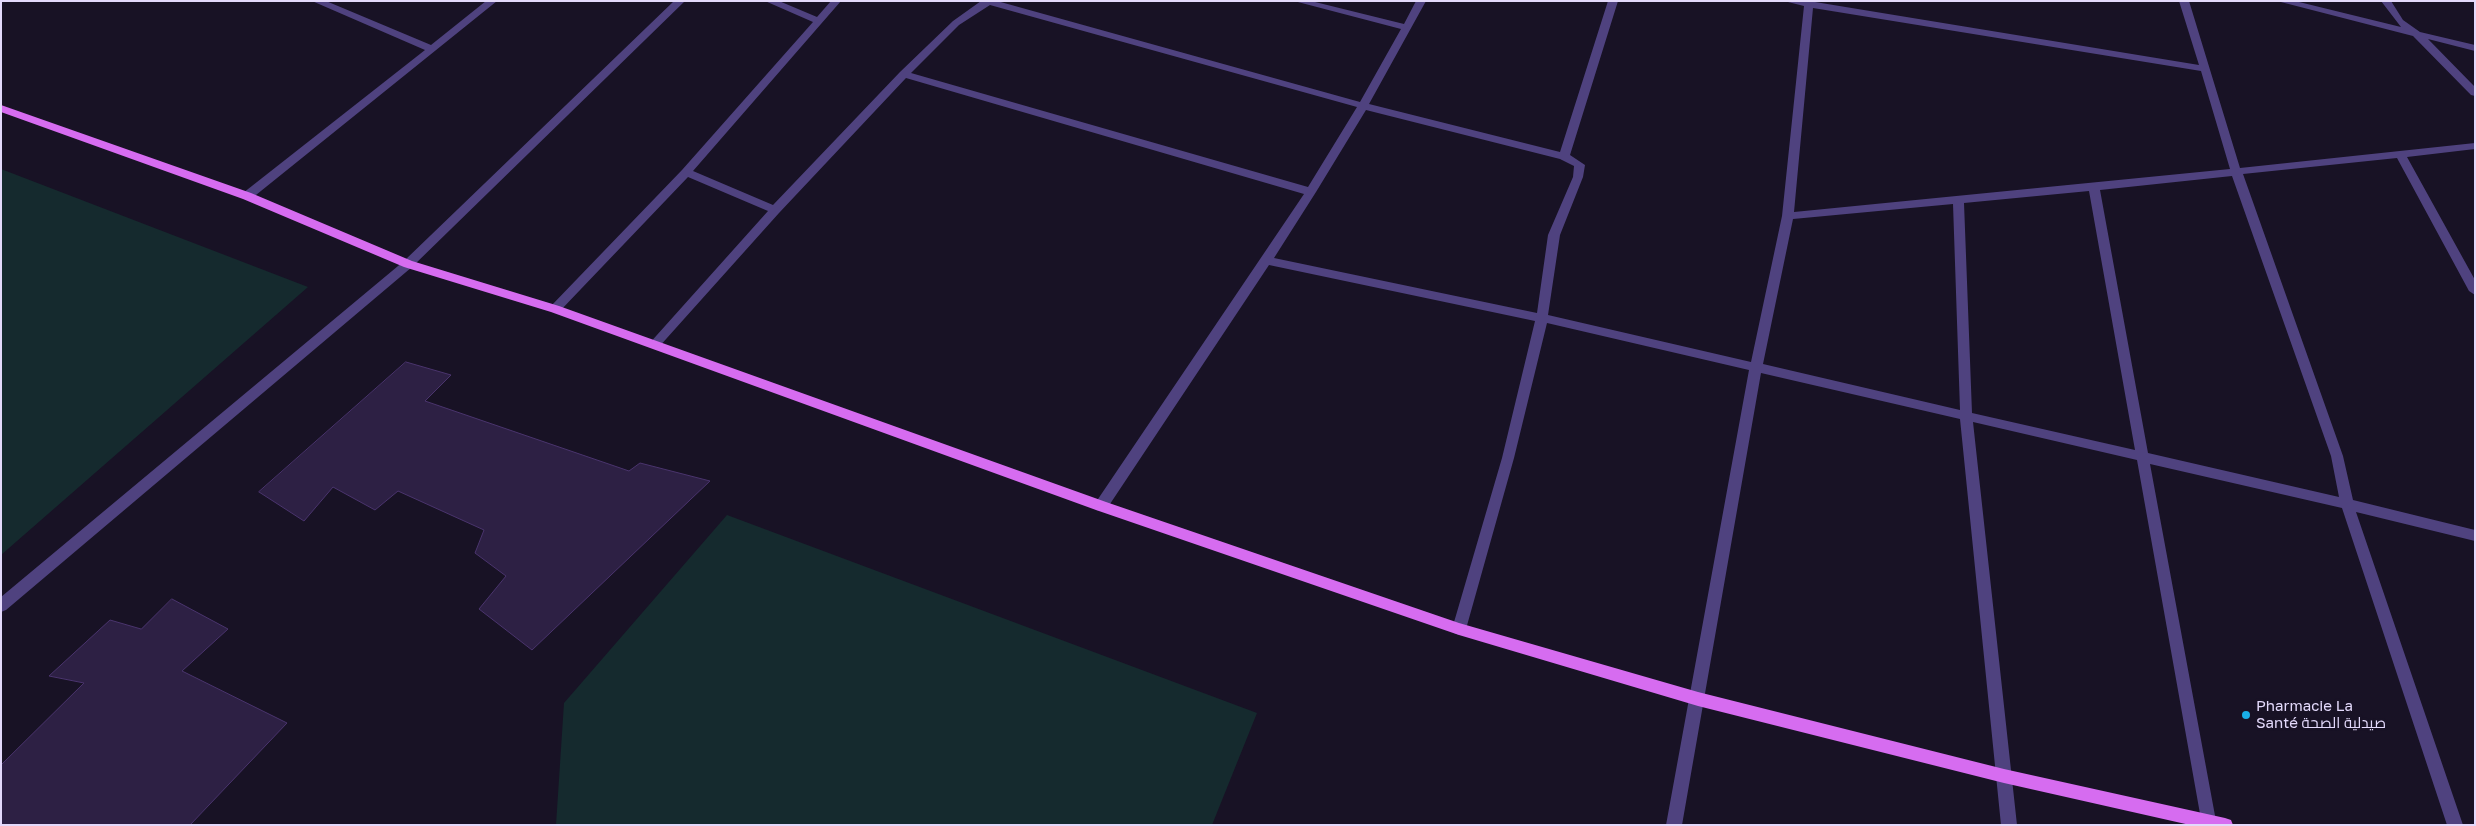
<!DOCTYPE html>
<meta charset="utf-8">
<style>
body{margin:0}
#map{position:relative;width:2476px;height:826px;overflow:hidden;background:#181225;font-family:"Golos Text",sans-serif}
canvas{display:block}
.frame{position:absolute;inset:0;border:2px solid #e3d9fb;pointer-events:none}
</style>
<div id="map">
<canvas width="2476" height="826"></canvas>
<div class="frame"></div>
</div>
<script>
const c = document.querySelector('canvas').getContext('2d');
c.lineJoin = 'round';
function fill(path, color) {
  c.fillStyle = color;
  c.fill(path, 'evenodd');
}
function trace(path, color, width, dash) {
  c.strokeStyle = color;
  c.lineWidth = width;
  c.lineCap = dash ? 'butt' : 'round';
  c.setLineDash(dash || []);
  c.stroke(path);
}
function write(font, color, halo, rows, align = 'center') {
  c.font = font + ' "Golos Text",Cairo,sans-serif';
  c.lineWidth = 5;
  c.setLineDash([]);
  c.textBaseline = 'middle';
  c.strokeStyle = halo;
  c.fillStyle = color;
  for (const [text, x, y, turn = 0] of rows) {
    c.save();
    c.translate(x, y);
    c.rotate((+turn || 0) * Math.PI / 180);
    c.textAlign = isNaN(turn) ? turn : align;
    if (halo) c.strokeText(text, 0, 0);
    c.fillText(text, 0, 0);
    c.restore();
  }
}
const green = new Path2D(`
 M1,169l307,118 -307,268z
 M727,515l530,198 -45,112h-656l8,-122z`);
const building = new Path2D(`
 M406,362l45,13 -26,26 204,70 11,-8 70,18 -178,169 -53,-41 27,-33 -31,-23 9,-23 -86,-39 -23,19 -42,-23 -29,34 -45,-29z
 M172,599l56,30 -46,42 105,52 -97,102h-189v-60l83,-82 -35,-7 61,-56 31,9z`);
const minor = new Path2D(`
 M312,1h14l105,44 55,-44h11l-246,198h-8l-1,-3 1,-3 182,-143z
 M674,1h11l-273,266 -406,343 -5,2v-15l403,-336z
 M765,1h14l38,16 14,-16h10l-148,170 80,34 127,-133 53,-51 28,-20h16l363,101 41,-73 -107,-28h17l93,23 12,-23h10l-57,103 191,48 48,-151h10l-48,154 15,10 -2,12 -23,58 -12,80 203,47 31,-146 22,-210 -20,-5h25l390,64 -20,-64h10l51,167 235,-25v6l-68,8 68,123v15l-6,-4 -72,-133 -154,16 100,282 10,44 122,30v11l-119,-29 107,313h-16l-105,-317 -192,-44 66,357 -2,4h-12l-65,-365 -164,-38 44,403h-16l-41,-406 -199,-46 -79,452h-16l83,-455 -202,-47 -33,135 -48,171 -2,4 -5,2 -5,-2 -2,-4 50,-171 33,-137 -266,-56 -163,245 -5,1 -5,-1 -2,-4 2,-4 208,-308 -398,-116 -127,135 -121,135 -4,1 -6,-4 120,-134 -80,-34 -129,135h-8l-2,-3 2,-3 131,-136 131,-148zM990,5l367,102 -49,80 -397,-114 48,-48zM1813,8l388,63 29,98 -436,43zM1366,110l194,49 14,7 -1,11 -25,58 -11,78 -263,-55 42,-66zM2232,176l99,280 8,41 -191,-44 -48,-263zM2089,191l46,259 -163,-37 -8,-210zM1953,204l7,206 -197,-46 30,-145z
 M2277,1h18l106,26 -20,-26h10l12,19 17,12 55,13v6l-47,-12 47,48v9l-4,-1 -58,-59z`);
const major = new Path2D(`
 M1,105l250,88 161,68 147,45 547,196 353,121 239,69 306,77 221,49 6,2 2,5h-43l-186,-42 -306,-77 -239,-71 -363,-125 -545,-198 -147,-45 -161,-68 -242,-87z`);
const markers = [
 [2246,715,5,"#19aee7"]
];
const poiNames = [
 ["Pharmacie La",2256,706],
 ["Santé صيدلية الصحة",2256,723]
];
fill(green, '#152a2e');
fill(building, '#2d2044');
trace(building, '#4a346d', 1);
fill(minor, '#4f427f');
fill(major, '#d66cf0');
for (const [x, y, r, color] of markers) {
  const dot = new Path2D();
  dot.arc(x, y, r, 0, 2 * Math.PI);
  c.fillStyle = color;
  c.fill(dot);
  trace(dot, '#181225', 2);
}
write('15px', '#e3d9fb', '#181225', poiNames, 'left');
</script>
